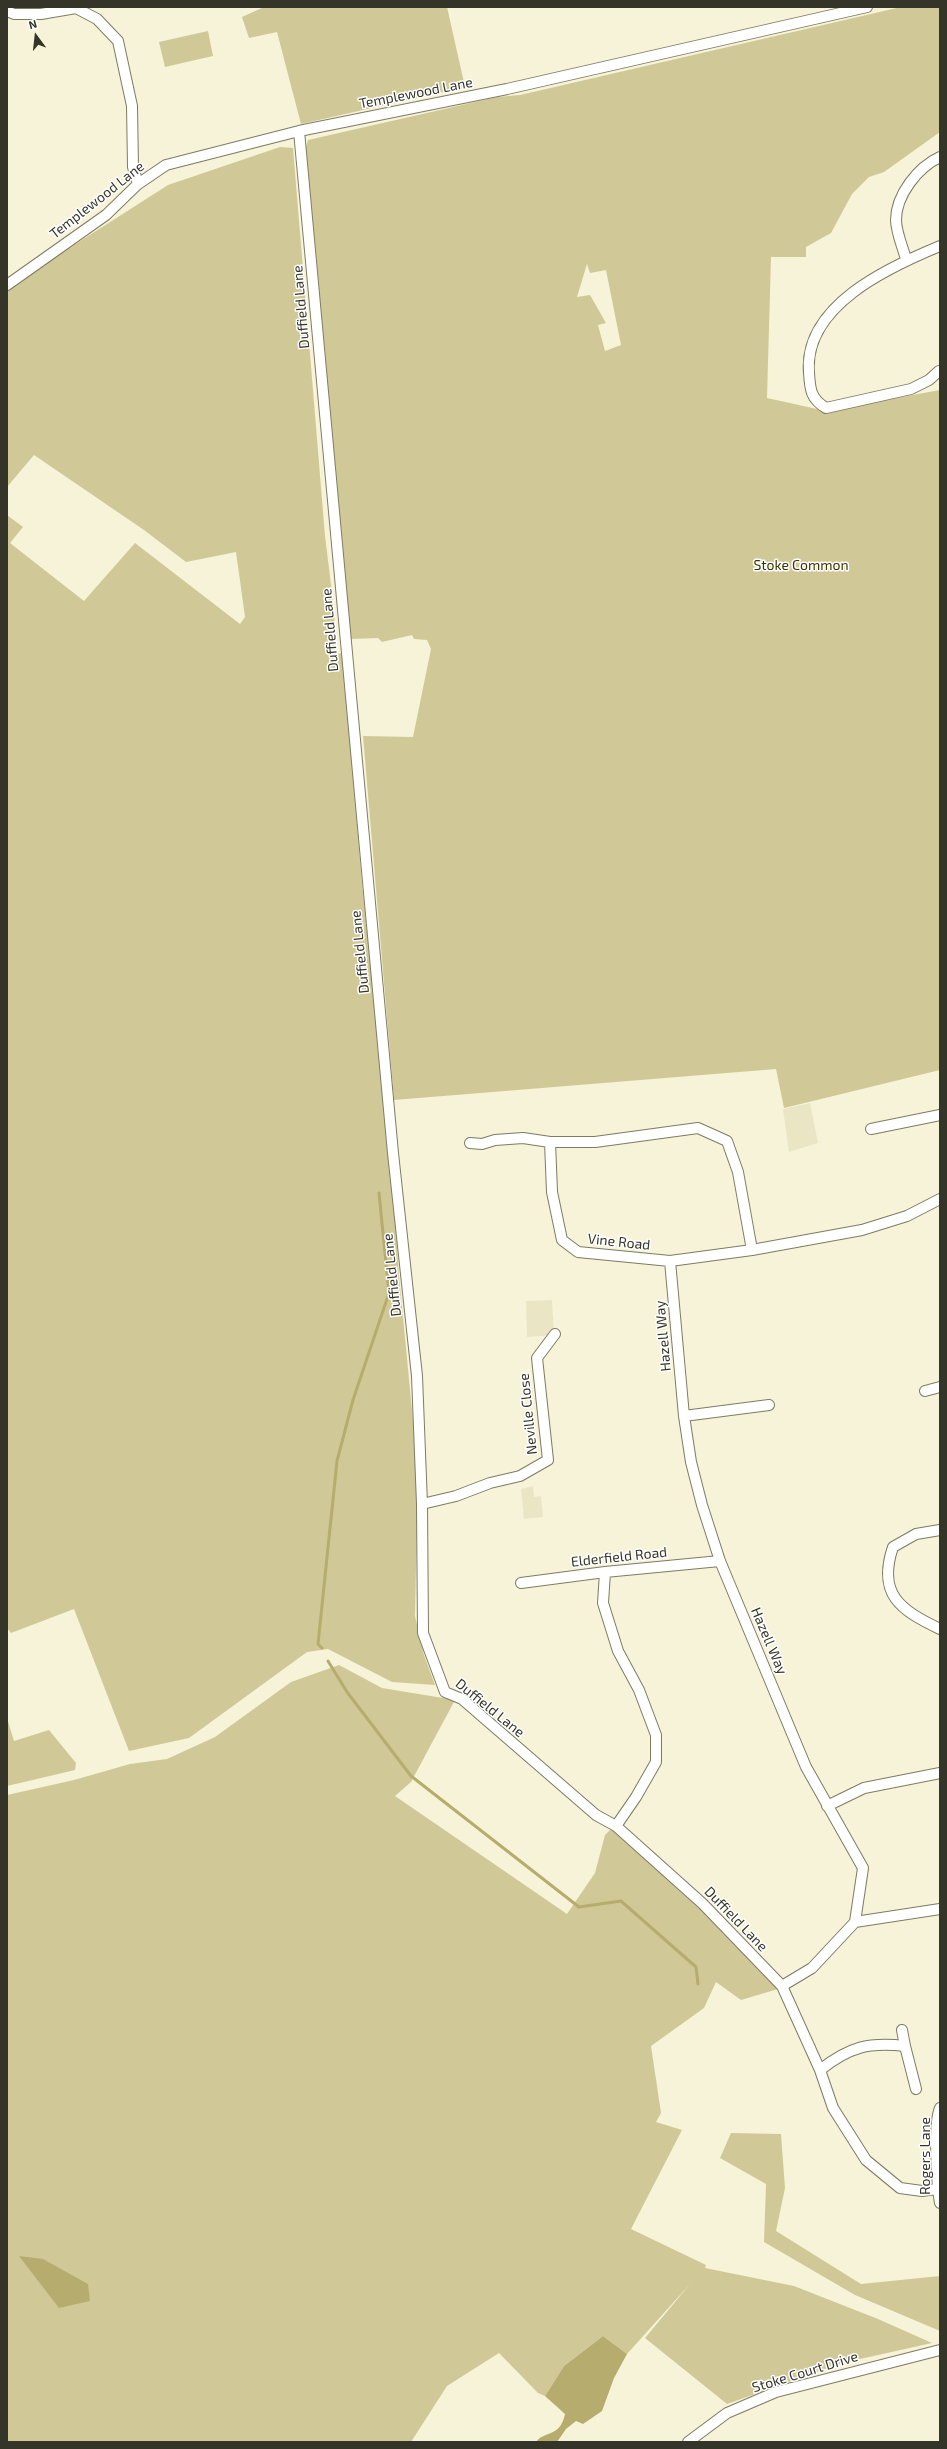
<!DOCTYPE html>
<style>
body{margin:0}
#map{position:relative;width:947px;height:2449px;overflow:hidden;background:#f6f3d8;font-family:"Exo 2",sans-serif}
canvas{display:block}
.frame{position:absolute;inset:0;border:8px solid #353429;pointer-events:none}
.north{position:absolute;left:16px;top:16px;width:40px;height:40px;-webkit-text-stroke:3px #fff;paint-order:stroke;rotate:345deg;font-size:11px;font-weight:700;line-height:16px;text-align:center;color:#353429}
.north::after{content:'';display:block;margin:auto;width:14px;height:18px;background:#353429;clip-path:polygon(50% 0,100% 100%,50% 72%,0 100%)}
</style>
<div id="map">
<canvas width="947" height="2449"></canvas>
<div class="frame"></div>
<div class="north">N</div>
</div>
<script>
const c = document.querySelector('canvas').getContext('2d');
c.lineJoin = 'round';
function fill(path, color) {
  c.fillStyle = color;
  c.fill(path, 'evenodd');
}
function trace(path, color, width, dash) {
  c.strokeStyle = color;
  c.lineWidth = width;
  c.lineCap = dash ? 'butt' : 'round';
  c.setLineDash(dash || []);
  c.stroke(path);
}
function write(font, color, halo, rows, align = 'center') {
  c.font = font + ' "Exo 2",sans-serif';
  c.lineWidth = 3;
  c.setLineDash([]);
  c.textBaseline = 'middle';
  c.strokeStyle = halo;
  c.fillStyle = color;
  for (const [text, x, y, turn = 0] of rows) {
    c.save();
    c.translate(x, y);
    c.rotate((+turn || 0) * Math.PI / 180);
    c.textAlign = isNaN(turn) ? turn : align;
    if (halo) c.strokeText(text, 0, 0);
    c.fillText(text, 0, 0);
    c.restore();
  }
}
const built = new Path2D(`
 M810,1103l8,40 -29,9 -6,-43z
 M552,1300l2,35 -27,2 -1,-36z
 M533,1486l1,11 7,-1 2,21 -19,2 -3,-30z`);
const green = new Path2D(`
 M264,7h183l18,80 -164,37 -24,-92 -28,6 -7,-21z
 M901,7h39v125l-56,40 -15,5 -17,17 -21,39 -25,14v10h-35l-4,141 59,13 114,-21v680l-156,38 -8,-39 -382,31 -31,-364 50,1 18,-88 -4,-9 -13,-1 -2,-4 -30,7 -4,-4 -27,1 -45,-492 2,-7 189,-43 23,-2zM587,264l3,9 16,-3 15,75 -16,6 -7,-26 8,-2 -16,-28 -13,2z
 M208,31l5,25 -48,11 -6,-25z
 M280,147l13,1 32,388 9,73 2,45 7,-1 19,231 26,231 11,161 19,196 -3,144 9,39 11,30 -43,-3 -64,-33 -21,3 -118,86 -60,13 -55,-142 -63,24 -4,-5v-1113l16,12 -13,16 74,58 51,-58 105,81 5,-7 -9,-65 -50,10 -42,-32 -110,-75 -27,32v-199l161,-103z
 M339,1665l43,23 73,12 -44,82 -16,14 172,118 28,-41 10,-38 7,-7 89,77 77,84 -37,11 -25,-18 -12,26 -53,38 10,67 -5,9 26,8 -51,99 75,36 -1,3 89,18 84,33 54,24 -90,20 -115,41 -82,-66 45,-54 -63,70 -24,-18 -39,30 -19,30 -7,-3 -39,-40 -52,33 -36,56h-404v-647l67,-15 56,-16 37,-5 48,-22 76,-55z
 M7,1718l7,23 35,-11 27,33 -1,7 -68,16z
 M731,2133l50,1 4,54 -9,43 85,53 79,-8v55l-85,-36 -91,-53 2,-58 -46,-26z`);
const water = new Path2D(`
 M19,2256l24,3 45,25 2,17 -31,7z
 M603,2336l24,18 -13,24 -12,33 -19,13 -7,-3 -10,8 -9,13h-21c9,-12 24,-4 29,-28l-20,-18 19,-30z`);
const stream = new Path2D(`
 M322,1648l-4,-4 19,-183 16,-61 36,-107 -10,-100
 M328,1661l19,31 64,84 168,131 42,-6 75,66 2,17`);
const minor = new Path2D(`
 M7,11l7,3h27l35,-6 21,11 21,22 14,65 1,61 5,17
 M299,131l94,1022 24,223 5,128 1,129 22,59 17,7 134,116 20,11 87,78 79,82 38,84 13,38 33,52 34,28 22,3 15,-2
 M906,259c-3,-11 -10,-27 -10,-39 0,-25 22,-53 44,-63
 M7,285l99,-70 32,-31 28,-19 133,-34 208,-42 360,-82
 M939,371l-10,9 -18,9 -85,19c-15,-9 -16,-18 -17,-35 -6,-67 80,-106 131,-127
 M871,1129l69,-14
 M550,1142l2,50 10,48 16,12 92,9 82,-11 110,-20 45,-14 33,-17
 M470,1143l12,1 13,-4 28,-2 27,4h45l103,-14 29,13 11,31 14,78
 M670,1261l14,155 7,46 11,43 18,56 86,206 57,101 -8,54 -43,46 -30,18
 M925,1391l15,-4
 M684,1416l85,-11
 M422,1504l34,-8 34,-13 30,-7 28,-16 -11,-102 18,-24
 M940,1530l-24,4 -23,13c-16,47 7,63 47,82
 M605,1572l-2,31 15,48 21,39 17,45v27l-20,35 -20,29
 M521,1583l84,-11 115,-11
 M827,1806l37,-18 76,-15
 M855,1922l85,-13
 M902,2030l3,16
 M820,2070c29,-23 48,-28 85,-24l11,43
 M940,2108c-7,15 -3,78 0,95
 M688,2442l39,-29 49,-21 164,-42`);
const streetNames = [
 ["Templewood Lane",416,93,-11],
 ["Templewood Lane",97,200,-38],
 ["Duffield Lane",301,307,-95],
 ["Duffield Lane",330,630,-95],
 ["Duffield Lane",360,952,-96],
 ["Vine Road",619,1242,6],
 ["Duffield Lane",392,1275,-96],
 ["Hazell Way",663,1336,-95],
 ["Neville Close",528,1414,-96],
 ["Elderfield Road",619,1557,-6],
 ["Hazell Way",769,1641,67],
 ["Duffield Lane",490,1708,39],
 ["Duffield Lane",736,1919,46],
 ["Rogers Lane",925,2156,-90],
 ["Stoke Court Drive",805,2372,-17]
];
const parkNames = [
 ["Stoke Common",801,565]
];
fill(built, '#eae6c5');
fill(green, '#d0c997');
fill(water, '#b6ac6d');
trace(stream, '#b6ac6d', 3);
trace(minor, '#7e7b63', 12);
trace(minor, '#fff', 10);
write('14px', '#353429', '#fff', streetNames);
write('14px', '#3b3400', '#fff', parkNames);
</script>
